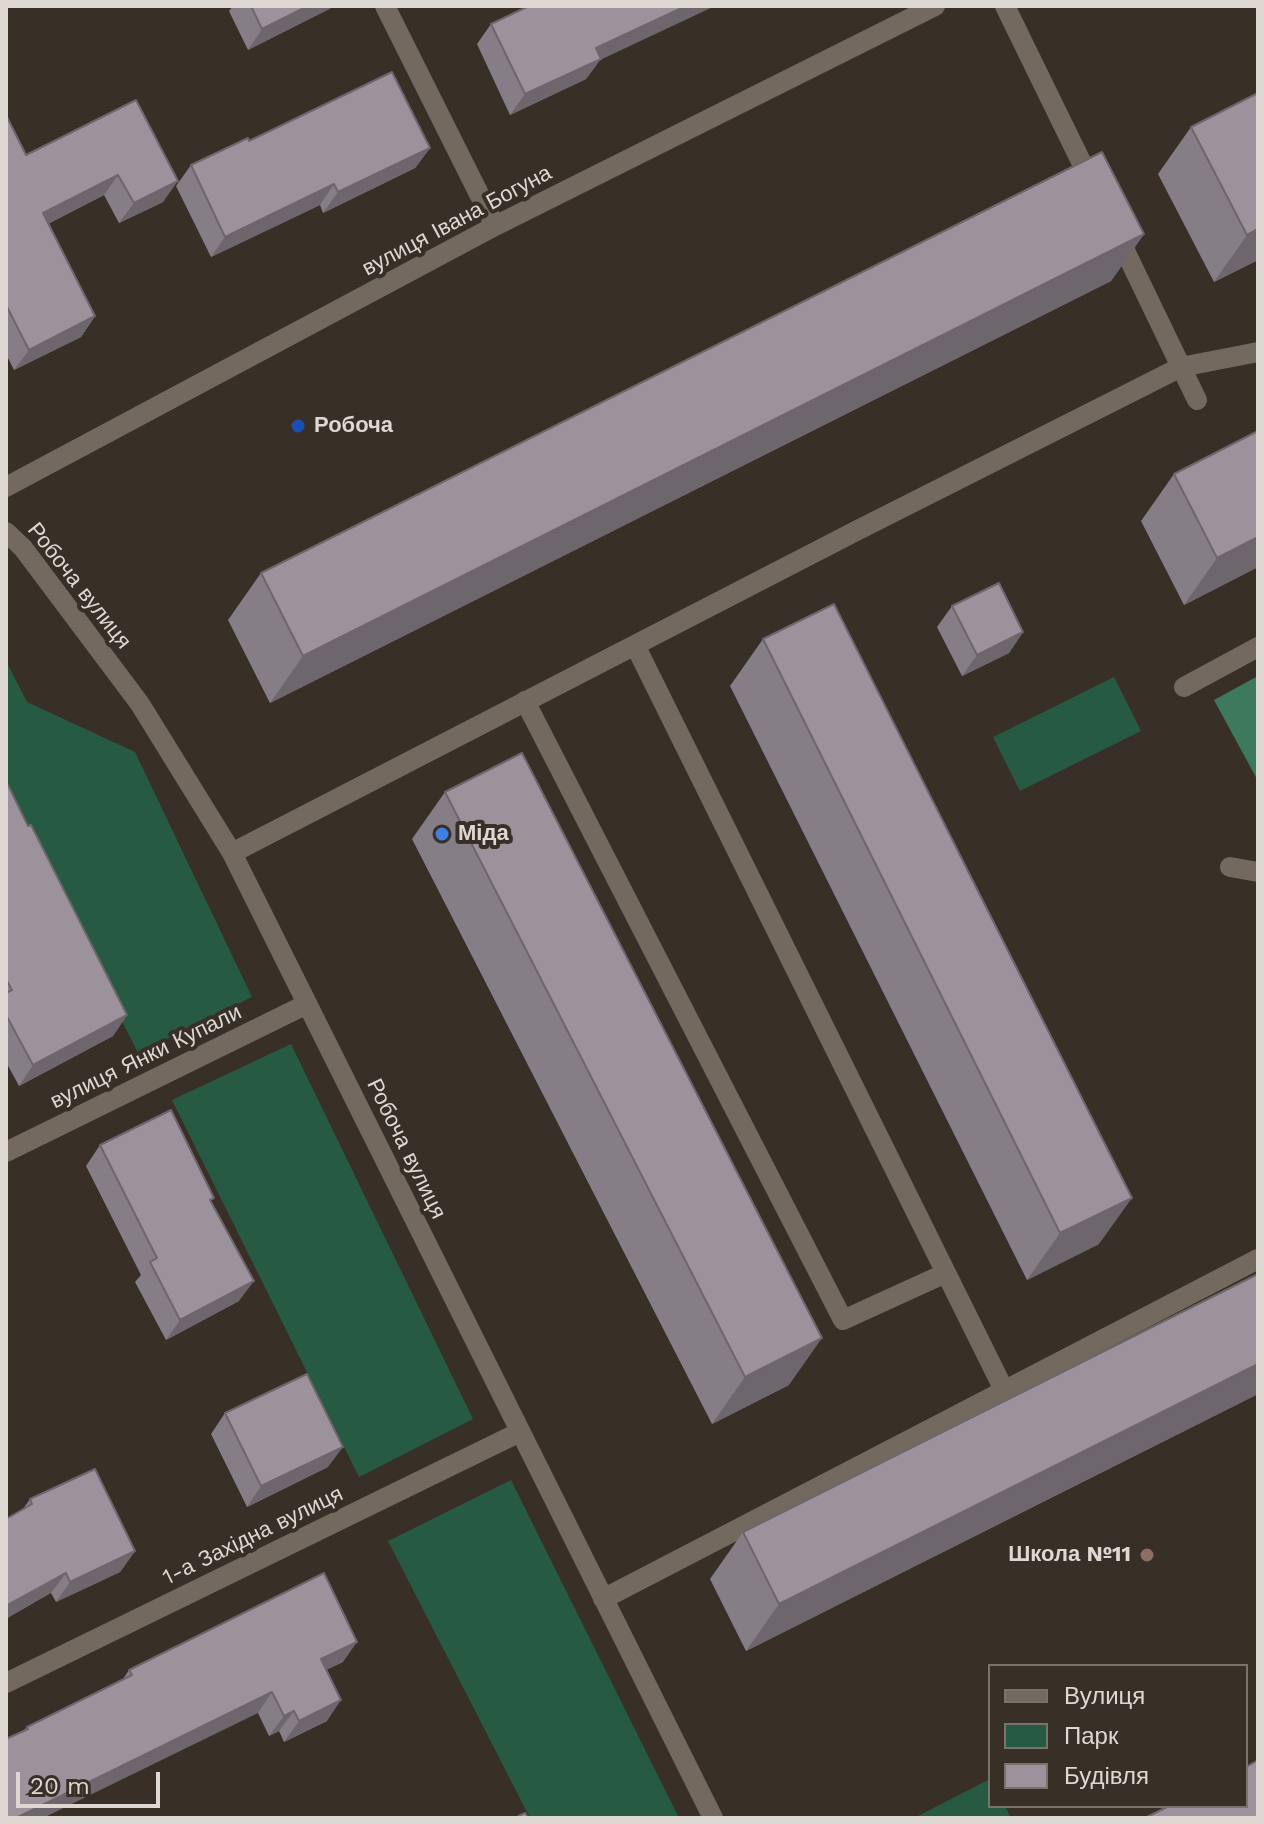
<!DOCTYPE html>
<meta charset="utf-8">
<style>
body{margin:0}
#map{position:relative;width:1264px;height:1824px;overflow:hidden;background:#382f27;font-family:"Work Sans",sans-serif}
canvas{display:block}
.frame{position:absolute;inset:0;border:8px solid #ded8d3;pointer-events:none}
.legend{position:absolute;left:988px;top:1664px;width:260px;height:144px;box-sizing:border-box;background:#382f27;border:2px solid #7a736c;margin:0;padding:10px 14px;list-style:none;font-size:24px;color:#ded8d3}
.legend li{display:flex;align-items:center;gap:16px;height:40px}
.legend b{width:40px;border:2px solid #7a736c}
.scale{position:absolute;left:16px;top:1772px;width:144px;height:36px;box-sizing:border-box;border:4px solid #ded8d3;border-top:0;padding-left:10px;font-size:24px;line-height:28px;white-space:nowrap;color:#ded8d3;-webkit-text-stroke:6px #382f27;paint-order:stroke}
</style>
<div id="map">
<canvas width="1264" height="1824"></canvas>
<div class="frame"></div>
<ul class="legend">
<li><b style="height:10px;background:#73695f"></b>Вулиця</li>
<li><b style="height:22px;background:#275a42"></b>Парк</li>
<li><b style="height:22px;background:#9c929c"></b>Будівля</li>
</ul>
<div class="scale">20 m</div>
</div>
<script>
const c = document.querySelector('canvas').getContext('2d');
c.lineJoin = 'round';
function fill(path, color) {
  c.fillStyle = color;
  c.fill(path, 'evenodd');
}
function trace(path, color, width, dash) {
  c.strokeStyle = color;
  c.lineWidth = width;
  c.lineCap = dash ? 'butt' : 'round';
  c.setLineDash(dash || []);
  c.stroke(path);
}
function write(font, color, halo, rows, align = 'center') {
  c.font = font + ' "Work Sans",sans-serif';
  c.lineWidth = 8;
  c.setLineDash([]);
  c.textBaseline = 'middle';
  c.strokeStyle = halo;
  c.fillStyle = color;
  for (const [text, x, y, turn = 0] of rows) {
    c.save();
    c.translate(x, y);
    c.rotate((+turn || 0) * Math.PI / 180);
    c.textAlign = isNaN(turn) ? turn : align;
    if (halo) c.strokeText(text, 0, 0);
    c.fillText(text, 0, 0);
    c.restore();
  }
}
const green = new Path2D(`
 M6,661l21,41 108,50 117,245 -114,56 -132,-262z
 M1114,677l27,54 -121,60 -27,-54z
 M291,1044l182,375 -114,58 -187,-377z
 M511,1480l168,338h-149l-142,-277z
 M990,1779v27h15l6,12h-97z`);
const forest = new Path2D(`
 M1258,676v105l-44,-81z`);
const minor = new Path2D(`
 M385,6l110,220
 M1005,6l88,180
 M1116,232l81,168
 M6,487l489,-261 440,-220
 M6,532l17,16 117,156 92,149 481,965
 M635,645l369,745
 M1184,687l74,-40
 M525,701l318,619 103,-47
 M232,853l624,-322 325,-164 77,-15
 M1230,867l28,5
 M6,1152l301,-148
 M603,1599l655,-340
 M6,1683l514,-251`);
const wall = new Path2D(`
 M233,6h102l-87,44 -19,-39z
 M491,24l109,36 -14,19 -76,36 -33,-71z
 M1258,93v167l-44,22 -56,-108 33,-47z
 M136,100l27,102 -44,21 -15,-28 -56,29 47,92 -14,21 -67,33 -8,-16v-239l20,40z
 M249,141l181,7 -15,20 -92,45 -3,-8 -109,52 -35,-71 15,-21z
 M1144,234l-33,47 -841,422 -42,-83 33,-47z
 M1258,431v136l-74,38 -43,-84 33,-47z
 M952,606l71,26 -14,21 -47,23 -25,-49z
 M763,639l336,605 -72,36 -297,-594z
 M6,781l22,45 99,189 -14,21 -94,50 -13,-24z
 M445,792l344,593 -77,39 -300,-585z
 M100,1145l111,58 28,98 -73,39 -31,-58 6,-7 -55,-109z
 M1258,1274v120l-512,257 -36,-72 33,-47z
 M225,1413l103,54 -81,40 -36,-73z
 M30,1499l105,52 -15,21 -64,30 -5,-9 -28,-84z
 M343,1662l-17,8 1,51 -43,21 -5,-11 -10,5 -11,-23 -234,17 3,-3 96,-48 6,-9z`);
const shadedWall = new Path2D(`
 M308,6h27l-87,44 14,-21z
 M686,6h29l-115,54 -14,19 -76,36 15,-21 71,-46z
 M430,148l-15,20 -92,45 15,-21z
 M118,175l-14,20 -76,39 15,-21z
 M178,181l-15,21 -44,21 15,-20z
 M334,184l-14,21 -109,52 14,-20z
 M1258,229v31l-44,22 33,-47z
 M1144,234l-33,47 -841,422 33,-47z
 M95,316l-14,21 -67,33 15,-20z
 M1258,537v30l-74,38 33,-47z
 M1023,632l-14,21 -47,23 15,-21z
 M127,1015l-14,21 -94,50 14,-21z
 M1132,1198l-33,46 -72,36 33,-47z
 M254,1281l-15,20 -73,39 14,-20z
 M822,1338l-33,47 -77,39 33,-47z
 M1258,1364v30l-512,257 33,-47z
 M343,1447l-15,20 -81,40 14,-21z
 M135,1551l-15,21 -64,30 14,-20z
 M66,1573l-15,20 -45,26v-13z
 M357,1642l-14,20 -37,17 15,-20z
 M272,1692l-14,21 -215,105h-27z
 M341,1700l-14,21 -43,21 15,-21z
 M294,1711l-15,20 -10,5 15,-20z`);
const building = new Path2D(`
 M251,6h57l-46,23z
 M529,6h157l-90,42 5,11 -76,35 -34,-70z
 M392,72l38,76 -92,44 -4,-8 -109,53 -34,-72 57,-27 1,3z
 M1258,93v136l-11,6 -56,-108z
 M136,100l42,81 -44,22 -16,-28 -75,38 52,103 -66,34 -23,-45v-190l20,40z
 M1102,152l42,82 -841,422 -42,-83z
 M1258,431v106l-41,21 -43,-84z
 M999,583l24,49 -46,23 -25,-49z
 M834,604l298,594 -72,35 -297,-594z
 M522,753l300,585 -77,39 -300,-585z
 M6,781l22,45 3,-1 96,190 -94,50 -27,-50v-22l6,-3 -6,-11z
 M171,1110l43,88 -4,2 44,81 -74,39 -30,-58 7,-4 -57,-113z
 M1258,1274v90l-479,240 -36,-72z
 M307,1374l36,73 -82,39 -36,-73z
 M95,1469l40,82 -65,31 -4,-9 -60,33v-87l26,-15 -2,-5z
 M324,1573l33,69 -36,17 20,41 -42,21 -5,-10 -10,5 -12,-24 -256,126h-10v-79l22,-10 -1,-2 105,-52 -3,-5z
 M1258,1760v58h-113l24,-12h77v-39z
 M525,1813l3,5h-13z`);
const markers = [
 [298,426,8,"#1a4fb4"],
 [442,834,8,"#3f7fe0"],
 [1147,1555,8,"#8d6e63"]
];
const streetNames = [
 ["вулиця Івана Богуна",457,221,-28],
 ["Робоча вулиця",79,586,52],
 ["вулиця Янки Купали",146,1057,-26],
 ["Робоча вулиця",406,1149,64],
 ["1-а Західна вулиця",253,1536,-26]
];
const poiNames = [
 ["Робоча",314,426],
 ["Міда",458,834],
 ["Школа №11",1131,1555,"right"]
];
fill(green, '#275a42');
fill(forest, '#3d795c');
trace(minor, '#73695f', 20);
fill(wall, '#867e86');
fill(shadedWall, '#6d666d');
fill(building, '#9c929c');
trace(building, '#6d666d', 2);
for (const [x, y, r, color] of markers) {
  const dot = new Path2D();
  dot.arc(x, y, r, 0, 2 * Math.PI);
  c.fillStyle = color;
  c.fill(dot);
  trace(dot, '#382f27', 3);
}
write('22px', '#ded8d3', '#382f27', streetNames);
write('bold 22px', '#ded8d3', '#382f27', poiNames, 'left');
</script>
